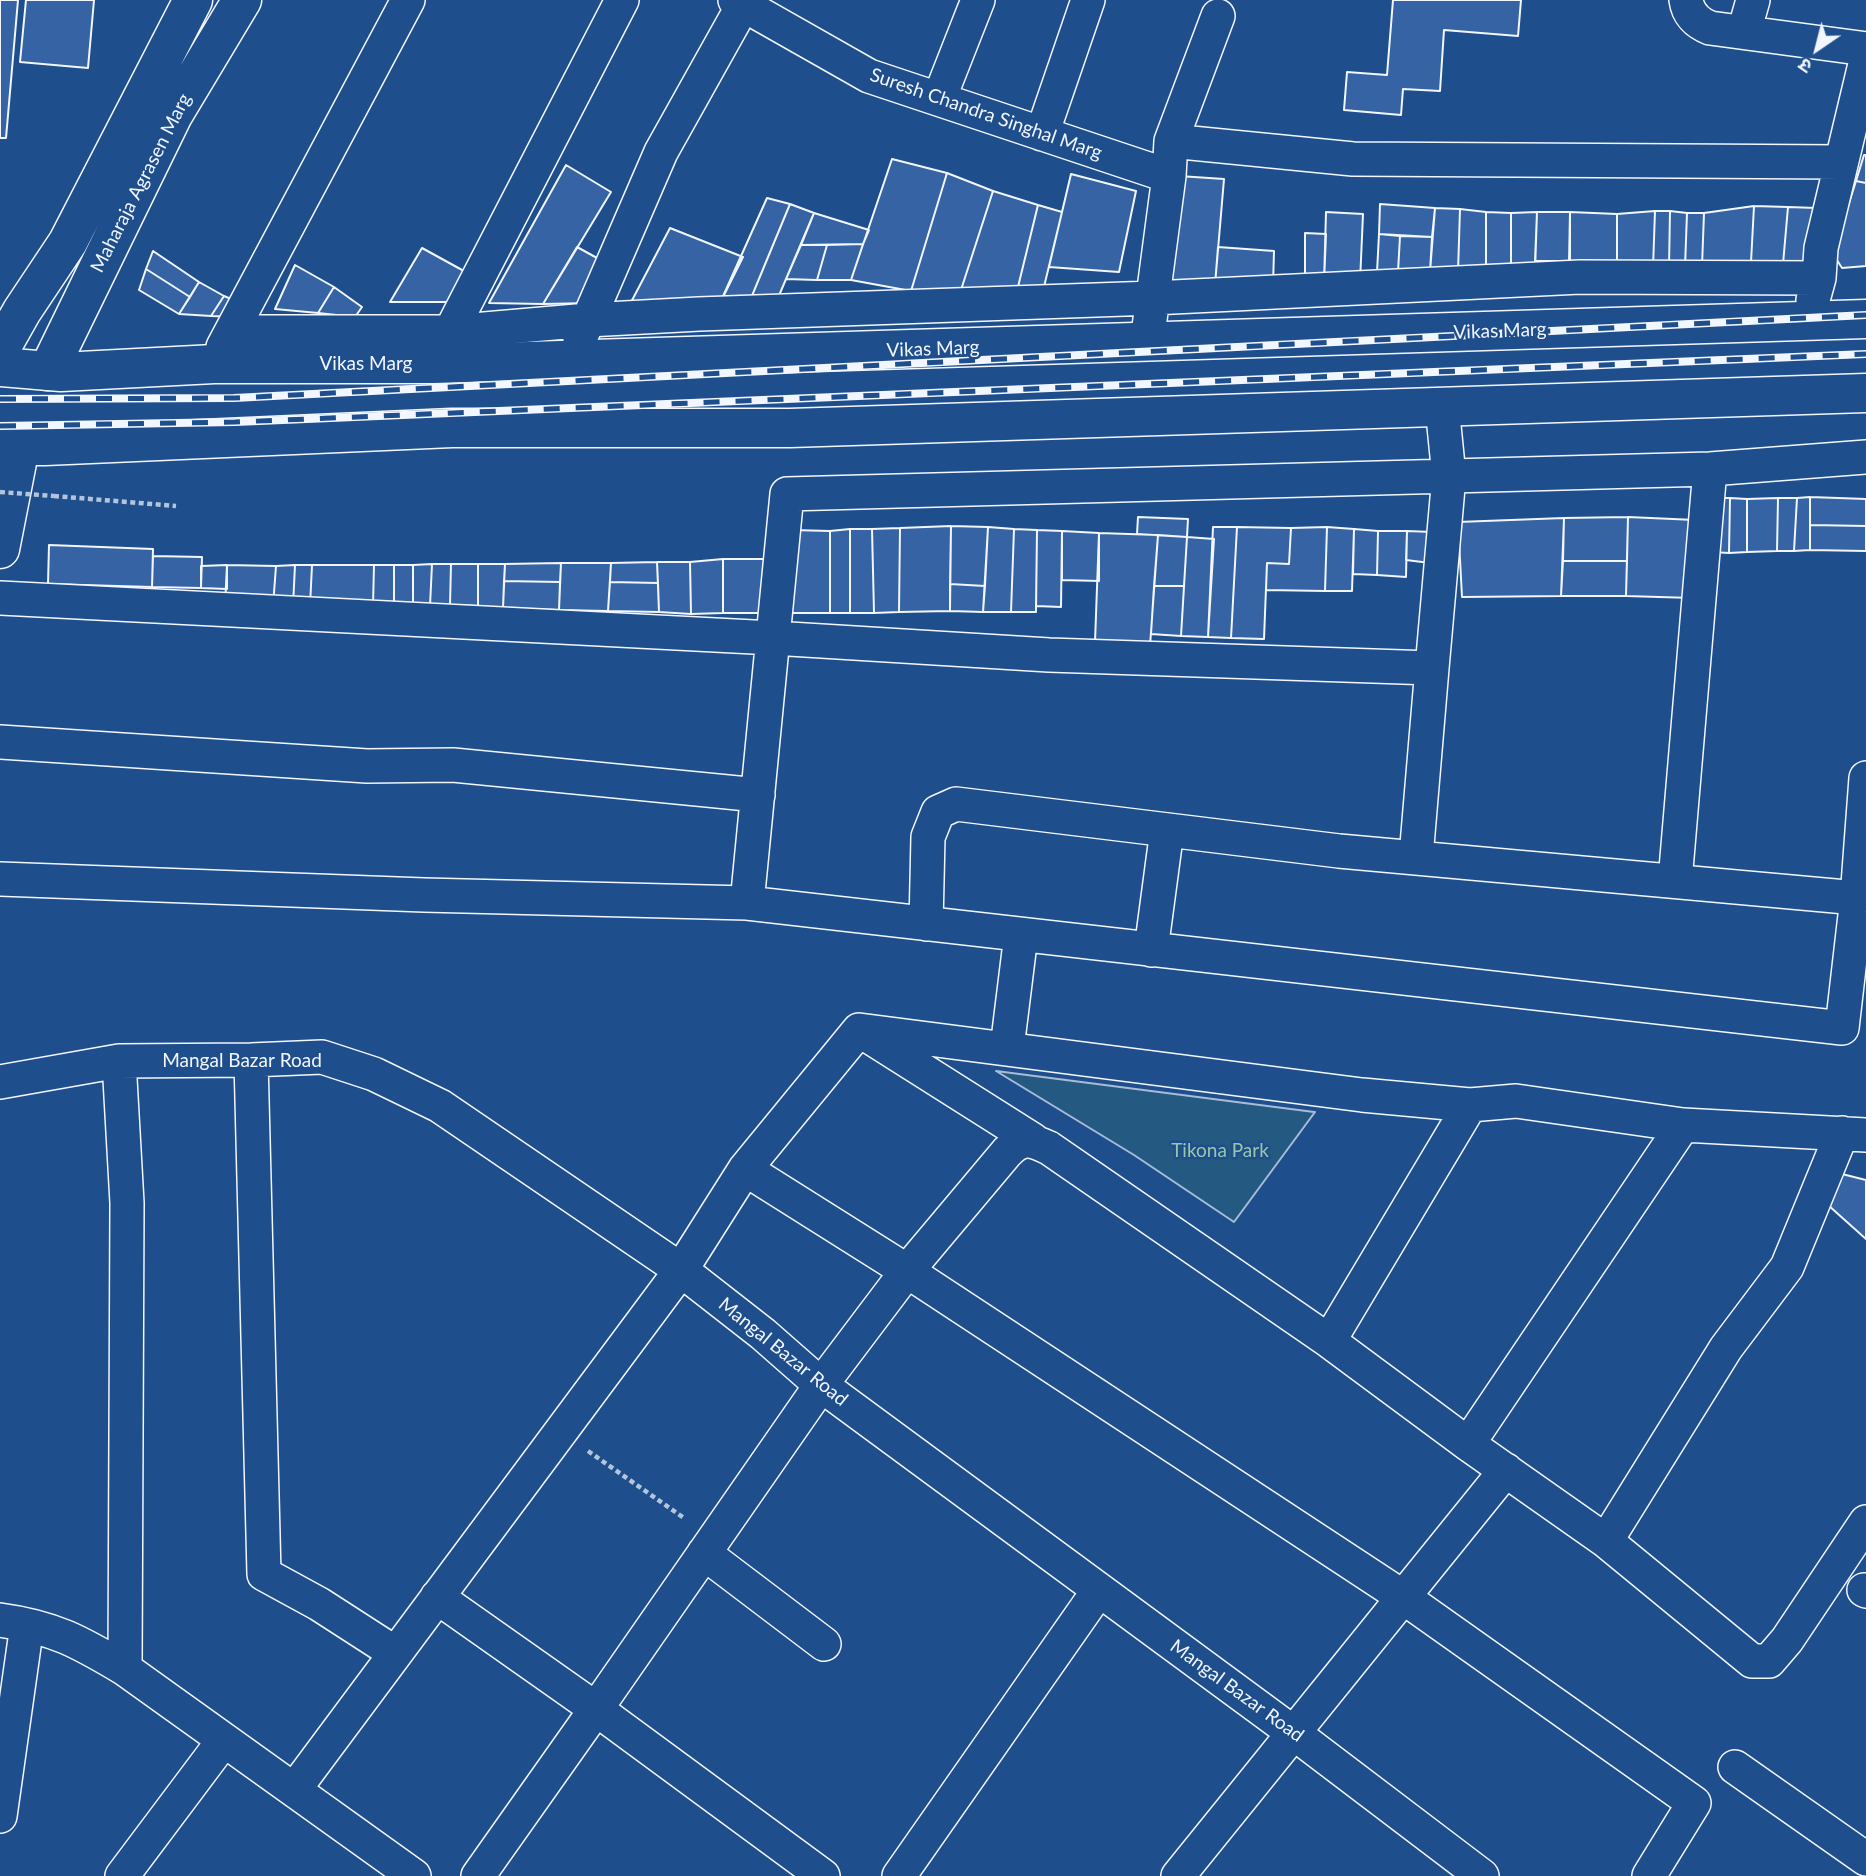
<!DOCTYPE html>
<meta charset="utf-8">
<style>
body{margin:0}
#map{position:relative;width:1866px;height:1876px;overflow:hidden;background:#1f4e8c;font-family:Lato,"Noto Sans Devanagari",sans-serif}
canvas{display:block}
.north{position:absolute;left:1782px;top:14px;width:70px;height:70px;-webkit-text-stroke:5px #1f4e8c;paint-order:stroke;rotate:215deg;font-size:19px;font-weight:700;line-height:28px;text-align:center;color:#f2f6ff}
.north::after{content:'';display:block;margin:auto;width:24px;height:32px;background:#f2f6ff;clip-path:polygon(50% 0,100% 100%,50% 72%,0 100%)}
</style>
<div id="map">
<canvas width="1866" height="1876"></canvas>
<div class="north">उ</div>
</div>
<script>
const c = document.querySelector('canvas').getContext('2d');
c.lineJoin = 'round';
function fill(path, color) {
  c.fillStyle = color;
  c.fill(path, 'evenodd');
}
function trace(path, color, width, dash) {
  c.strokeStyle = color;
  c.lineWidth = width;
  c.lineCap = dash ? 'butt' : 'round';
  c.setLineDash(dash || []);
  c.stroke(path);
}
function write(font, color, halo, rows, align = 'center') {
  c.font = font + ' Lato,sans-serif';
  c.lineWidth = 5;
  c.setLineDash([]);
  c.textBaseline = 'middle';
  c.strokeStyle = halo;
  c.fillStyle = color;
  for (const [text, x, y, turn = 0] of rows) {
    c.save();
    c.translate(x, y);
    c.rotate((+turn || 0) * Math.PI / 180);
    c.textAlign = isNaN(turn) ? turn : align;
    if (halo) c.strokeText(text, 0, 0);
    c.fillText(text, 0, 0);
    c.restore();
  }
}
const green = new Path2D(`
 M996,1071l318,41h1l-81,110 -100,-67z`);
const building = new Path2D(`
 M0,0h18l-12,138h-6z
 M26,0h68l-6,68 -68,-6z
 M1393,0h128l-3,36 -74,-6 -4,61 -37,-2 -2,26 -57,-5 3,-38 40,3z
 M1864,155h2v28l-10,-2z
 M892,159l55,14 -36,118 -60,-11z
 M566,165l45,27 -68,112 -54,-1z
 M947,173l46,18 -33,102 -49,-2z
 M1071,174l65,17 -17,81 -70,-5z
 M1179,176l45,3 -9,106 -45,-2z
 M1856,181l10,2v83l-24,2 -9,-14z
 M993,191l45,14 -21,86 -57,2z
 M767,198l23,6 -41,99h-29z
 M790,204l24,9 -39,92 -26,-2z
 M1380,204l55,4 -3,29 -53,-3z
 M1038,205l24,7 -19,79h-26z
 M1754,206l-3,56 -49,4 2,-53z
 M1754,206l34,1 -5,57 -32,-2z
 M1788,207l29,1 -9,59 -25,-3z
 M1435,208l25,1 -2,63h-28z
 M1460,209l26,3v59l-28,1z
 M1655,211h15l-1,56 -16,1z
 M1655,211l-2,57 -36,1v-55z
 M1670,211l17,2 -2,54h-16z
 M1326,212l37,2 -3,68 -36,1z
 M1486,212l25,1v58h-25z
 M1537,212l-2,59h-24v-58z
 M1537,212h33l-1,49h-34z
 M1570,212l47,2v55l-47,1z
 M814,213l55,17 -6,14 -62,1z
 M1687,213h17l-2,53 -17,1z
 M670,228l73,29 -23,46 -91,3z
 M1305,233l21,1 -2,49 -19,1z
 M1379,234l21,2 -2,36h-21z
 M1400,236l32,1 -2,35h-32z
 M863,244l-12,36h-34l10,-35z
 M801,245h26l-10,35 -31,-1z
 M577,247l31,17 -17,39 -48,1z
 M1218,247l56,4 -1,35 -58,-1z
 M422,248l51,28 -12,26h-71z
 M153,251l46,31 -9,15 -44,-28z
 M295,265l39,22 -16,26 -43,-4z
 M146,269l44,28 -11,17 -40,-24z
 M199,282l25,14 -13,20 -32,-2z
 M334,287l28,20 -7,10 -37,-4z
 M224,296l19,8 -7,13 -25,-1z
 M1810,497v53l-16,1 3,-53z
 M1810,497l56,2v27l-56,-1z
 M1712,498h18l-1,55 -17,-1z
 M1730,498l17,1v53l-18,1z
 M1778,498l-1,53 -30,1v-53z
 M1778,498h19l-3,53h-17z
 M1138,517l50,2 -1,18 -50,-3z
 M1628,517l67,3 -3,78 -66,-2z
 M1628,517l-1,44h-64l1,-43z
 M1564,518l-3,78 -99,1 -4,-75z
 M1810,525l56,1v25l-56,-1z
 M951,526l37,1 -3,59 -35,-2z
 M951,526l-1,85 -51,1 1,-84z
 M988,527l26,2 -3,83h-28z
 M1213,527h24l-6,111 -23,-1z
 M1237,527l54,1 -2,36 -22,-1 -3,76 -33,-1z
 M1327,527l-2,64 -59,-1 1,-27 22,1 2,-36z
 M1327,527l27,2 -2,62h-27z
 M900,528l-1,84 -25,1 -2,-84z
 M850,529h22l2,84h-24z
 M850,529v84h-20v-82z
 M1014,529l23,1 -1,82h-25z
 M1354,529l24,2 -1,44 -24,-1z
 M792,530l38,1v82h-38z
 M1037,530l25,1 -1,76 -25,-1z
 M1062,531l37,2v48l-37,-1z
 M1378,531h29l-1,46 -29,-2z
 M1407,531l25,1 -2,31 -24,-3z
 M1099,533l59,2 -8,111 -55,-4z
 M1158,535l29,2 -3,49h-30z
 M1187,537l27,2 -6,98 -27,-1z
 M49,545l104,4 -1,38 -104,-3z
 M153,556l49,1 -1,31 -49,-1z
 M723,559v54l-32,1 -1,-52z
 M723,559h42l-1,54h-41z
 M1563,561h64l-1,35h-65z
 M657,562l1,21 -48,-1 1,-19z
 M657,562h33l1,52 -32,-2z
 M561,563h50l-3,48 -49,-1z
 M561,563l-1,19 -56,-1 1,-17z
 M432,564l-2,42h-17v-41z
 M432,564h19l-1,41 -20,1z
 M451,564h27v42l-28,-1z
 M478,564h27l-2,44 -25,-2z
 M227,565l49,1 -3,40 -48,-2z
 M227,565v24l-26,-1v-22z
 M295,565l-2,41h-20l3,-40z
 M295,565h17l-2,41h-17z
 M312,565h62l-1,41h-63z
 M374,565h20v41h-21z
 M394,565h19v41h-19z
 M504,581l56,1 -1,28 -56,-2z
 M610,582l48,1 1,29 -51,-1z
 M950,584l35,2 -2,26 -33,-1z
 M1154,586h30l-3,50 -30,-2z
 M1842,1174l24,6v59l-38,-34z`);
const path = new Path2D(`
 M54,496l122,10
 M588,1451l96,67`);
const street = new Path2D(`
 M735,0l134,76 300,100
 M1686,0c2,14 11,23 24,28l156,21
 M1744,32l9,-32
 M939,99l39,-99
 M1042,134l46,-134
 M1171,141l182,18 488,3
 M1813,300l6,-22 2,-30 45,-188
 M231,332h219l138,-12 111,-6 454,-16 427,-21 239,1
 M580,339l81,-187 85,-152
 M1147,342l22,-166 2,-35 47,-125
 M443,346l179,-346
 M223,347l185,-347
 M0,598l773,40 276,17 383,13 17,-192 -7,-70
 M0,742l367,24 86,-1 305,30
 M1416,857l16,-189
 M0,879l424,16 323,8 1095,125 15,-130 9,-120
 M1675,881l35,-412
 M747,903l40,-409 923,-25 156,-12
 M926,924l2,-87 10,-25 18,-8 383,47 518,47
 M1151,950l16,-120
 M867,1035l166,105
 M1007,1048l14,-113
 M251,1060l13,514 55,30 76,49
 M119,1061l8,142 -2,466
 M0,1082l119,-21 132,-1 71,-3 52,17 66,32 241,164 82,64 58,51 474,349 187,142
 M745,1169l162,102 -86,114 -225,324 227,167
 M1329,1341l141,-236
 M1468,1444l215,-319
 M1606,1541l120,-193 61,-81 55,-134
 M704,1553l120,91
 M1864,1590l2,1
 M437,1597l159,112 -118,167
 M0,1620c53,7 80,22 125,49l289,207
 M1735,1767l131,92
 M294,1790l387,-520 64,-101 114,-139 503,65 108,10 46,-4 167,24 183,10
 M0,1816l27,-191
 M122,1876l102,-136
 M899,1876l200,-286
 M1178,1876l328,-406
 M1649,1876l45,-73 -291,-206 -496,-326 100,-119c15,-15 23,-13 42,-4l280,193 139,103 138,97 146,120h17l18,-21 79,-118`);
const secondary = new Path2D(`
 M0,350l22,-39 46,-69 125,-242
 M48,371l125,-256 69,-115
 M0,549l20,-102`);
const primary = new Path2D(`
 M0,367l61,5 153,-8h219l1433,-45
 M0,446h45l407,-18h338l1076,-35`);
const rail = new Path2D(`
 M0,399l234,-1 1632,-83
 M0,426l235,-4 1631,-68`);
const pathBridge = new Path2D(`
 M0,492l54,4`);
const streetNames = [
 ["Suresh Chandra Singhal Marg",986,114,19],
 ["Maharaja Agrasen Marg",141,183,-63],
 ["Vikas Marg",1500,331,-2],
 ["Vikas Marg",933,349,-2],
 ["Vikas Marg",366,364],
 ["Mangal Bazar Road",242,1061],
 ["Mangal Bazar Road",783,1352,39],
 ["Mangal Bazar Road",1237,1691,36]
];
const parkNames = [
 ["Tikona Park",1220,1151]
];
fill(green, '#245a82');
trace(green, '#a8bbd7', 2);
fill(building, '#3563a3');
trace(building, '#f2f6ff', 2);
trace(street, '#f2f6ff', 36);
trace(secondary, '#f2f6ff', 41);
trace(primary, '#f2f6ff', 41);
trace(path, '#b3c4dc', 4.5, [5, 3.5]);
trace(street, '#1f4e8c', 33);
trace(secondary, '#1f4e8c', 38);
trace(primary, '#1f4e8c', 38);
trace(rail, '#f2f6ff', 8);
trace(rail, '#1f4e8c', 5, [16]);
trace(pathBridge, '#b3c4dc', 4.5, [5, 3.5]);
write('19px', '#f2f6ff', '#1f4e8c', streetNames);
write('19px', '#97c8a6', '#1f4e8c', parkNames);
</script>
